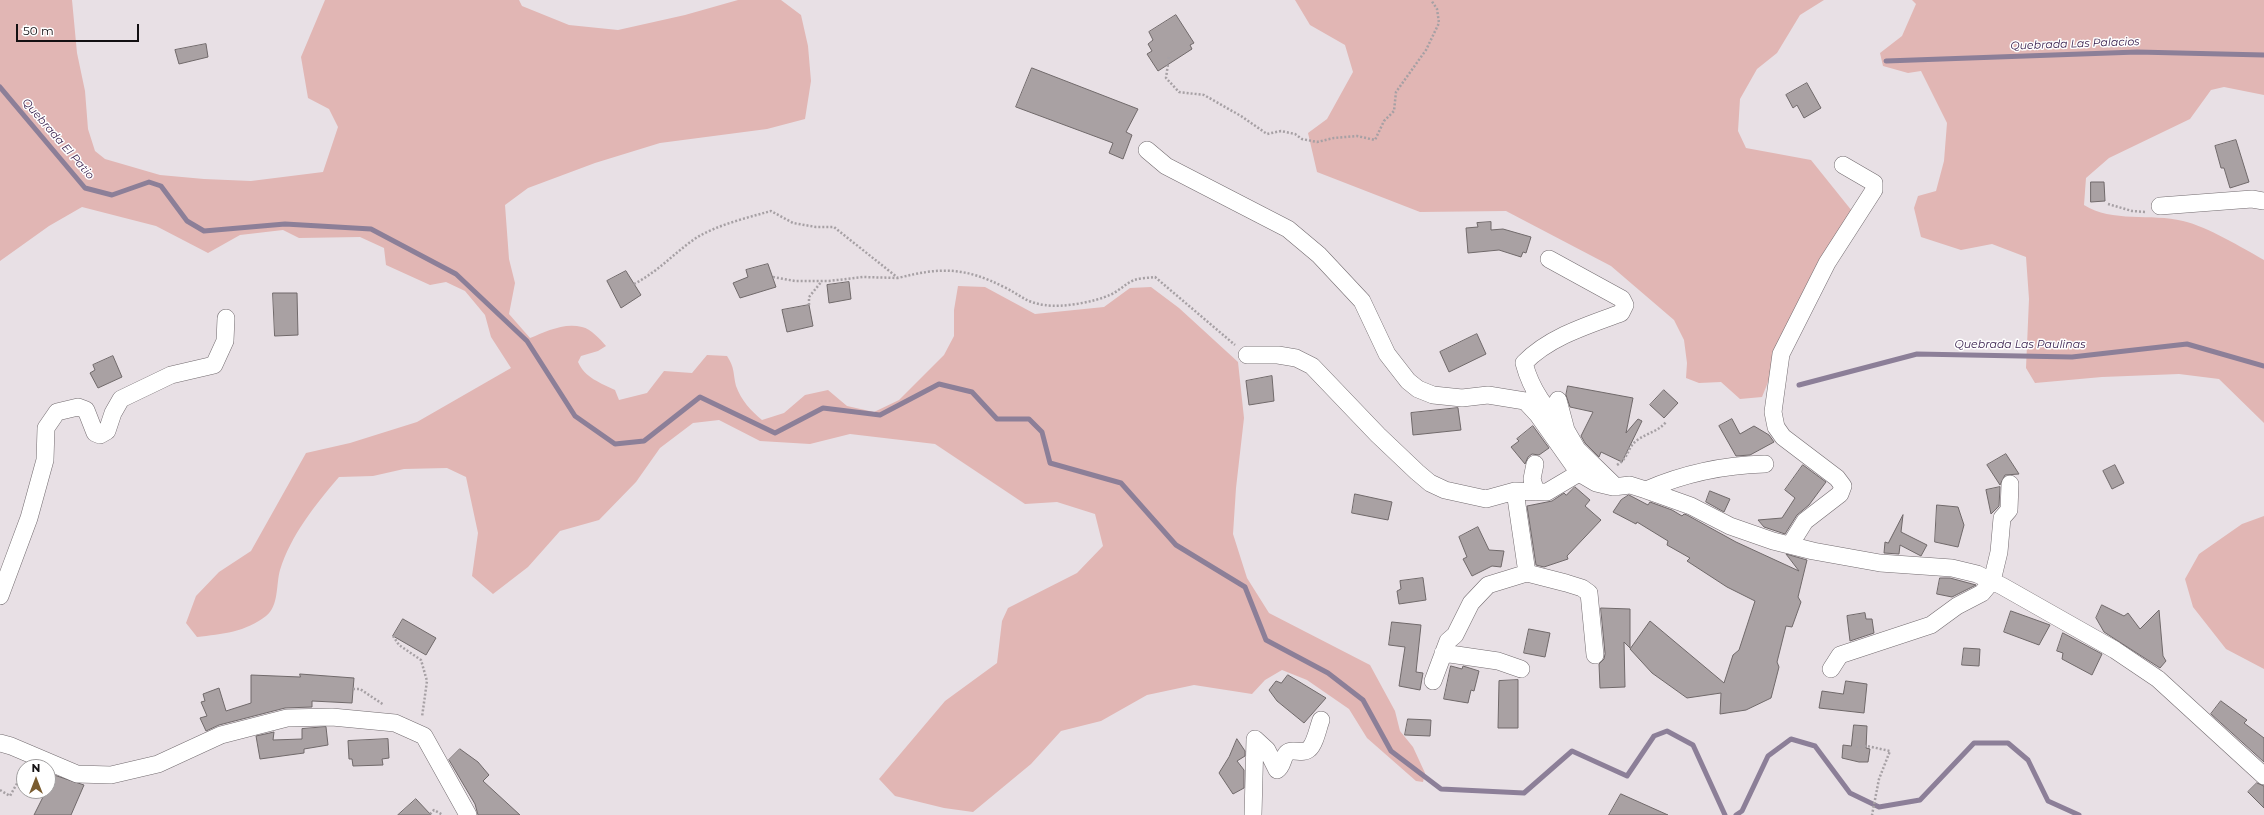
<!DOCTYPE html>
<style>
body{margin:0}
#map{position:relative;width:2264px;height:815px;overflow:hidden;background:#e8e0e5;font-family:Montserrat,sans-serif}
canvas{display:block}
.north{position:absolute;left:16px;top:759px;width:40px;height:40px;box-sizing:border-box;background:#fff;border:1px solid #a19fa0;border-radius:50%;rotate:0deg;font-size:11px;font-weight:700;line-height:16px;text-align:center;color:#131012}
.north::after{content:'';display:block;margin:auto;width:14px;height:18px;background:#7a5c30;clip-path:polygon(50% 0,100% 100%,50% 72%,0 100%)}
.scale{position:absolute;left:16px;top:24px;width:123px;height:18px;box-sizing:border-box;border:2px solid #131012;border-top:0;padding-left:5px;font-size:12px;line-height:14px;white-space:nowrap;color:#131012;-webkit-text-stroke:3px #fff;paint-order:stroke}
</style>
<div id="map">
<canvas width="2264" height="815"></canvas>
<div class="north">N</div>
<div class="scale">50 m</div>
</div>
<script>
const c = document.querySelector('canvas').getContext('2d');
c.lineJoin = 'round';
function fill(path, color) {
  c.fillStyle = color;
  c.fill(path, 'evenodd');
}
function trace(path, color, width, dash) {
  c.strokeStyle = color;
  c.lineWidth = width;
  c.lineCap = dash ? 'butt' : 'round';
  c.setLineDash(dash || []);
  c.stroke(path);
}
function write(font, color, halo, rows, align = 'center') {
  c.font = font + ' Montserrat,sans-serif';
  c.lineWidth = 3;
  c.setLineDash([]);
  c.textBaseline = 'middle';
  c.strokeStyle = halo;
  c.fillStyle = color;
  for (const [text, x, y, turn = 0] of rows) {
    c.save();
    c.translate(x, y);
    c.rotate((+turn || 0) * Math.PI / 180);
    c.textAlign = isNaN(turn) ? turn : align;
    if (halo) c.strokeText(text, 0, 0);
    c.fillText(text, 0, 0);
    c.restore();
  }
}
const green = new Path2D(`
 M0,0h72l5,53 8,38 3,38 7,22 10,8 55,16 44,4 47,2 72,-9 15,-45 -9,-18 -21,-11 -7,-41 24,-57h194l3,6 47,19 49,5 67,-15 53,-15h43l20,15 7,31 3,35 -6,38 -38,10 -107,14 -65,20 -67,25 -23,17 4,54 6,24 -6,31 21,24c15,-6 34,-16 52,-11 9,2 18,12 24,19l-8,5 -17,5 -3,6c7,16 23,21 37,28l4,10 28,-7 17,-22 28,2 15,-18 20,1c8,12 6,18 9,30 5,14 15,25 26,34l22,-7 21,-18 23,-5 19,16 27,6 25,-12 45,-45 10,-19v-26l4,-24 27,1 50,27 69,-7 26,-19 21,-1 28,21 59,54 6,56 -8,70 -3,46 14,44 22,35 101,52 25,46 5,20 13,16 12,26 -2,9 -7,-1 -49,-43 -18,-29 -42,-29 -25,-10 -17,10 -13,14 -58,-9 -47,10 -46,26 -40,10 -30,33 -58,48 -29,-4 -49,-12 -16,-17 66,-78 52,-38 5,-42 6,-13 69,-35 26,-27 -8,-32 -38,-12 -32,2 -90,-60 -85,-10 -40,10 -50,-3 -41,-21 -26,3 -33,25 -24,34 -37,38 -39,11 -32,36 -35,27 -21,-18 6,-43 -12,-56 -19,-9 -43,1 -31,7 -34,1c-24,28 -48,58 -59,93 -4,14 -1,36 -14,46 -20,16 -44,18 -69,21l-11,-14 10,-27 23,-24 32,-21 55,-98 44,-10 67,-21 94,-54 -20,-31 -6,-22 -20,-24 -19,-9 -16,3 -44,-20 -2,-17 -24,-11 -61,1 -16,-8 -43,5 -32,18 -52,-27 -74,-19 -33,19 -49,35z
 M1295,0h529l-24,15 -23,38 -20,16 -17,30 -2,32 8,17 65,12 41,51 -43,70 -47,116 -22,2 -19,-17 -22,1 -13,-5 1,-15 -3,-23 -10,-20 -63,-54 -105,-55 -86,1 -103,-40 -9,-39 19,-14 26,-47 -8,-27 -35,-20z
 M1912,0h352v95l-40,-8 -13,3 -21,29 -81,39 -23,20 -2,27c28,18 67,8 99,16 25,6 58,26 81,39v163l-45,-44 -40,-5 -77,3 -67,6 -9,-15 3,-69 -3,-42 -34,-13 -31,6 -40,-13 -7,-29 4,-12 18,-5 8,-30 3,-38 -26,-52 -13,2 -25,-7 -3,-13 22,-17 14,-32z
 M2264,516v153l-38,-20 -33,-42 -8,-28 14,-25 43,-30z`);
const stream = new Path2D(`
 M1886,61l251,-9 127,3
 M0,87l85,101 27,7 37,-13 12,4 26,35 17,10 81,-7 86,5 85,45 71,67 48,75 40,28 29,-3 56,-44 75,36 48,-25 57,7 59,-31 33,8 25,27h32l13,13 8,31 71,20 55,62 69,42 21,53 62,33 35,27 28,51 50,38 83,4 48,-42 55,25 27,-40 13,-5 26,14 32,70
 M1799,385l118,-31 155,3 115,-13 77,22
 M1736,815l6,-4 26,-55 23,-17 24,7 35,47 29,14 41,-7 54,-57h34l20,17 20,41 31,14`);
const building = new Path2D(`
 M1176,15l18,28 -4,2 2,4 -34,22 -11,-17 5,-3 -4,-7 5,-4 -4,-8z
 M206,44l2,13 -29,7 -4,-14z
 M1032,68l106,41 -12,23 6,3 -9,24 -14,-6 4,-10 -97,-36z
 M1807,83l14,25 -17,10 -7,-13 -4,3 -7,-13z
 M2236,140l13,42 -19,6 -6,-20h-3l-6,-22z
 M2091,182h13l1,19 -14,1z
 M1491,222v8l12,-1 28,8 -5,16 -3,-1 -2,5 -22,-7 -31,3 -2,-25 12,-1 -1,-4z
 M768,264l8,23 -36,11 -7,-15 15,-6 -2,-7z
 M626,271l15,24 -20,13 -14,-27z
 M849,282l2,17 -22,4 -2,-18z
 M273,293h24l1,42 -23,1z
 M809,305l4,21 -26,6 -5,-22z
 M1477,334l9,20 -37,18 -9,-20z
 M113,356l9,21 -24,11 -8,-15 5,-3 -2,-5z
 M1272,376l2,25 -25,4 -3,-24z
 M1568,386l65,12 -7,35 12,-14 4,2 -20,41 -21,-10 -2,5 -14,-14 -4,-7 12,-24 -23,-5 -4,-12z
 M1664,390l14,13 -14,15 -14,-13z
 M1458,408l3,22 -48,5 -2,-22z
 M1732,419l8,15 14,-8 15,9 5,7 -24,13 -14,1 -17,-30z
 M1533,426l16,22 -10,7 -7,-1 -4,3 -3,7 -14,-17 8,-6 -2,-2z
 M2006,454l13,20 -14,1 -5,10 -13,-20z
 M1803,465l23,17 -17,23 -12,10 -12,19 -21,-7 -6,-7 24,-2 13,-20 -10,-8z
 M2115,465l9,18 -12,6 -9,-18z
 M1575,487l15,13 -5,6 16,14 -34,36 1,3 -24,8 -8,-2 -9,-59 25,-5 12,-8 2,2z
 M2000,487l-1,19 -8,8 -5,-24z
 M1710,491l20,8 -6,13 -18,-10z
 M1355,494l37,8 -4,18 -36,-7z
 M1629,495l19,10 2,-3 22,8 10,6 2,-2 3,1 49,27 63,29 -13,-17 21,6 -9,37 3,5 -9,25 -6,-1 -9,36 2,5 -8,31 -25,12 -26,4 1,-21 -34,5 -35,-25 -22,-24 20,-28 74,62 9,-28 6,-5 16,-49 -28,-14 -40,-26 3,-3 -23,-13 1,-4 -31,-19 -1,2 -23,-12 8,-12z
 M1937,505l21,2 6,18 -6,22 -23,-5z
 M1903,515l-2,17 26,13 -6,11 -21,-11 -1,9 -15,-1 1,-11 3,1z
 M1478,527l11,23 15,1 -3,16 -9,-1 -20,10 -9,-17 4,-2 -8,-20z
 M1423,578l3,22 -27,4 -2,-13 4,-2 -1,-8z
 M1940,578h10l26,7 -24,12 -15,-3z
 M2102,605l22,11 4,-3 12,16 19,-19 4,46 3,5 -6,7 -56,-36 -8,-14z
 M1601,608l29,1v39l-6,-6 1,45 -25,1 -1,-24 5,-5 1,-5z
 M2011,611l39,14 -11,20 -35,-13z
 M1865,613l1,6h6l2,14 -24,8 -3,-25z
 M403,619l33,19 -10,17 -33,-19z
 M1392,622l29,3 -5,47 7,1 -3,17 -21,-4 6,-39 -16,-2z
 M1529,629l21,4 -5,24 -21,-4z
 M2063,633l39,21 -10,21 -30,-16 1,-6 -6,-2z
 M1964,648l16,1 -1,17 -17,-1z
 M1451,666l11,3 1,-3 16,5 -5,20 -3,-1 -3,13 -24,-4z
 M300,674l54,4 -2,25 -40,-2v6l-27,1 -66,17 -13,6 -6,-13 7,-2 -6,-14 4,-1 -2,-7 16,-6 7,23 25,-8v-28l49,2z
 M1288,675l38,23 -22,25 -27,-22 -8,-11 7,-9 5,2z
 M1518,680v48h-20l1,-47z
 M1846,681l21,3 -3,29 -45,-5 3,-17 21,3z
 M2221,701l26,19 -3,3 20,15v24l-53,-48z
 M1408,719l23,1 -1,16 -25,-1z
 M1854,725l13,1 -1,22 4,1 -2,13h-9l-17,-4 1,-13 8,1z
 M326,727l2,18 -24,4v4l-44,6 -4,-23 18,-4 -1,8 29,-1v-10z
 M388,739l1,19 -7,1 1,6 -30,1 -1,-7h-3l-1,-18z
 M1237,739l8,12v5l-8,5 7,9v18l-11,6 -14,-21 10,-16z
 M460,749l18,13 11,13 -6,6 37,34h-42l-3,-11 -26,-44z
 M54,775l30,10 -13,30h-37l12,-24h2z
 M2257,783l7,3v22l-16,-16z
 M1621,794l47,21h-59z
 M416,799l15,16h-33z`);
const path = new Path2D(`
 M1169,57l-3,21 13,14 25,3 37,21 26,18 14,-3 14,3 7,5 15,3 17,-4 23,-2 18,4 9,-19 10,-10 2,-19 30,-42 13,-27 -2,-14 -6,-9
 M2108,204l24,7 14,1
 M773,277l22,4h34l34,-4 35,1
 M634,284c25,-13 40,-31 62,-46 21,-13 50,-20 75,-27l22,12 23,4h18l64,51c43,-11 66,-11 106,9 15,7 22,16 41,18 17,3 49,-3 65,-10 9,-4 15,-11 24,-15 6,-2 14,-2 21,-3l80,68
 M809,305v-8l13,-16
 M1617,465c12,-7 10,-17 19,-24 10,-8 22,-9 30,-19
 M393,636l6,9 22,15 6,21 -5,36
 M353,689h7l24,16
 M1856,747l11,-1 23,5 -11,28 -7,36
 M0,790l10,6 14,-25
 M430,814l4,-4 9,5`);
const minor = new Path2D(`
 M1147,150l19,16 122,63 31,26 43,46 25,53 21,27 10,8 15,6 29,3 26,-3 37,6 13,14 41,58
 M2160,206l92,-7 12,2
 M1549,259l73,40 3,6 -4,8c-33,12 -72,24 -97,50 8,30 22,45 42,67
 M1247,355h31l18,3 16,8 66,69 39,37 13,11 15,7 41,9 29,-8 32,1 32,-19 17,10 17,4 17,-2 16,5 45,16 39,20 43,15 40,10 67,12 72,5 25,6 25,12 113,64 43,29 106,97
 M1558,400l8,30 11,19 39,38
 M1535,464l-3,15 4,13
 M1646,490c37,-16 79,-25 119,-26
 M1515,491l12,82
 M1790,545l15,-24 35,-27 3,-8 -6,-8 -54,-41 -7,-10 -3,-15 8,-58 46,-91 47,-73v-7l-31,-18
 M0,596l29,-78 16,-58 1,-32 11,-16 21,-5 8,3 9,23 5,2 7,-4 6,-18 8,-14 50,-24 43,-10 11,-24 1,-23
 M1443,653l55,8 23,8
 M1831,669l9,-14 91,-30 26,-19 25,-13 10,-12 7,-29 3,-34 7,-8 1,-26
 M1433,681l15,-40 7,-6 16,-32 17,-18 39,-12 39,10 16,5 7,5 6,62
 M0,743l11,3 66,28 34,1 47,-11 63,-29 66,-17 45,-1 63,6 29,13 44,79
 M1253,815l2,-76 12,11 10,20c6,-4 5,-11 9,-16 5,-7 17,1 23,-5 6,-5 9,-21 12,-29`);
const waterNames = [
 ["Quebrada Las Palacios",2075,44,-2],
 ["Quebrada El Patio",58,139,49],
 ["Quebrada Las Paulinas",2020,345]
];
fill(green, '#e1b6b4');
trace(stream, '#8c7f98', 5);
fill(building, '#a9a1a3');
trace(building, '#70696a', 1);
trace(minor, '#726b6f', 18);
trace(path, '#a6a0a4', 2.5, [2, 2]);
trace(minor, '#fff', 17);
write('italic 11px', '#361d4b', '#fff', waterNames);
</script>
